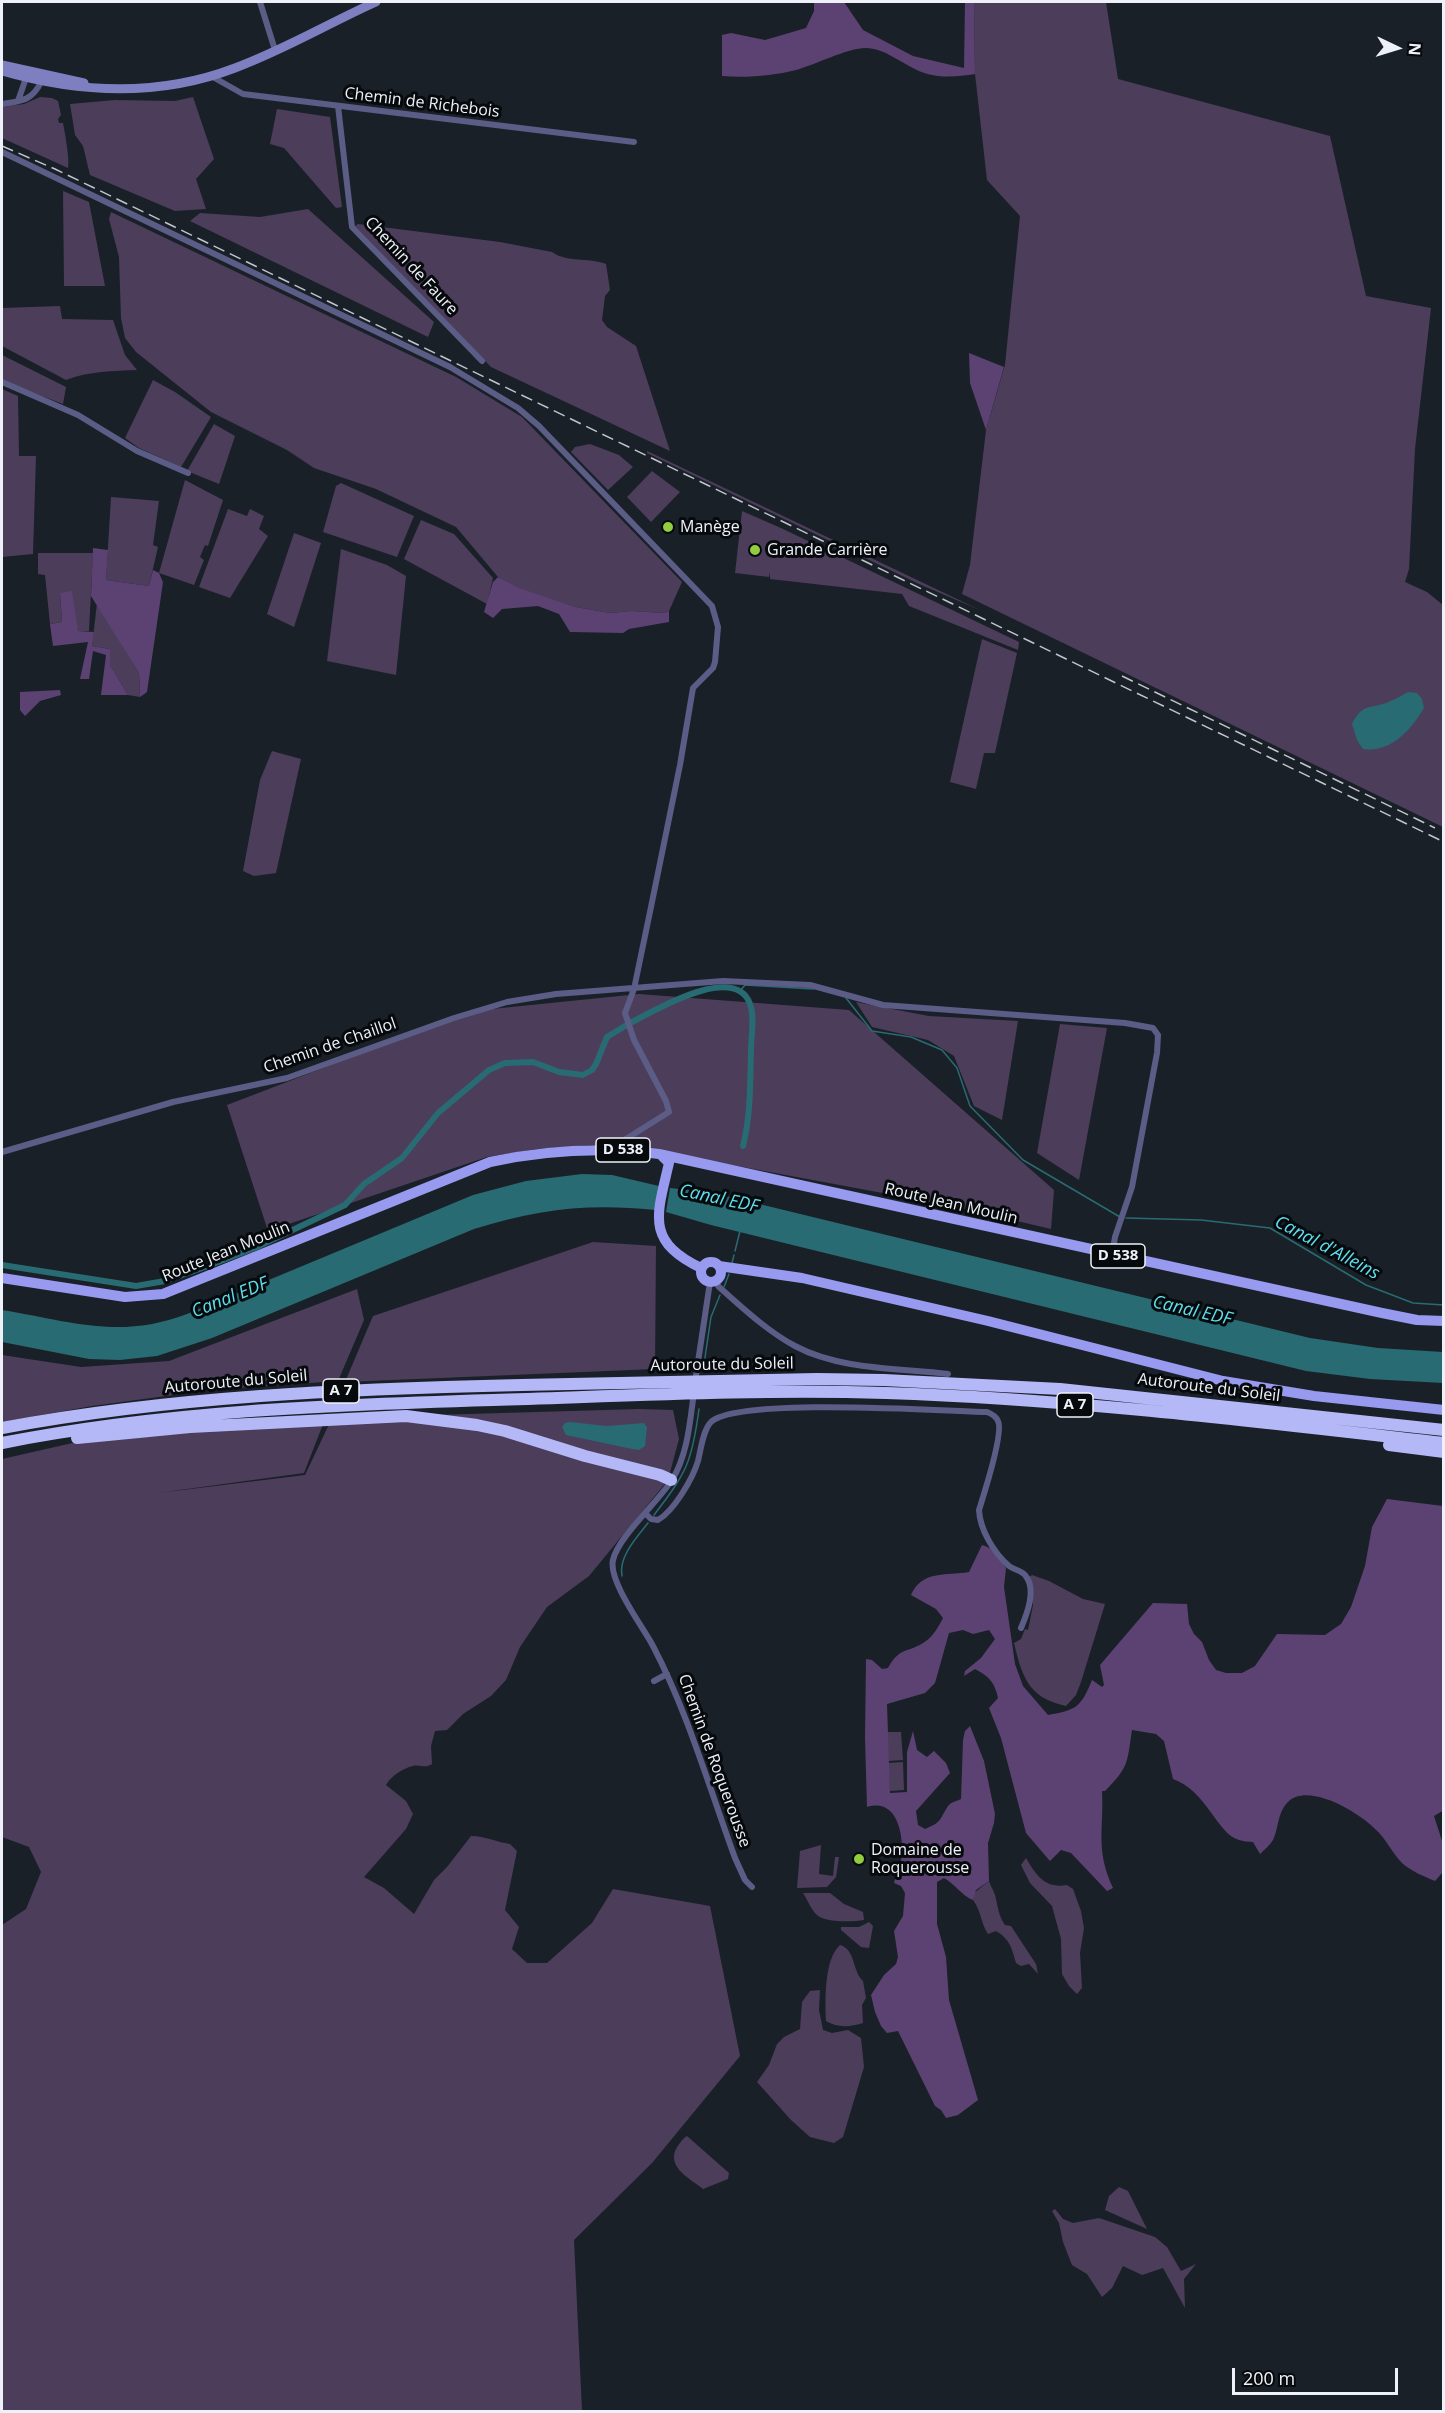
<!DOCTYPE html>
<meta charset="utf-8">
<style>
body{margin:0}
#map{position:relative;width:1445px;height:2413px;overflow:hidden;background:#1a2028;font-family:"Open Sans",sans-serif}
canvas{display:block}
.frame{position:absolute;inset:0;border:3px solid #eef2f8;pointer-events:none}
.north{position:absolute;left:1367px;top:18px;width:60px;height:60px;-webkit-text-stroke:4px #070a0d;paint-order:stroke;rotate:94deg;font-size:16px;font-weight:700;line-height:24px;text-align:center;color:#eef2f8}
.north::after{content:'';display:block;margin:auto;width:21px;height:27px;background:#eef2f8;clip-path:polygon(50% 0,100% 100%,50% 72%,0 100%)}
.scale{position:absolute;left:1232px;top:2368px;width:166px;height:27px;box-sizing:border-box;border:3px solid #eef2f8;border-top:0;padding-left:8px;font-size:18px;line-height:21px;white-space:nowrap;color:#eef2f8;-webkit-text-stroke:4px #070a0d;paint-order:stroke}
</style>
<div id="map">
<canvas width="1445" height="2413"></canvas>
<div class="frame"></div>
<div class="north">N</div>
<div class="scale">200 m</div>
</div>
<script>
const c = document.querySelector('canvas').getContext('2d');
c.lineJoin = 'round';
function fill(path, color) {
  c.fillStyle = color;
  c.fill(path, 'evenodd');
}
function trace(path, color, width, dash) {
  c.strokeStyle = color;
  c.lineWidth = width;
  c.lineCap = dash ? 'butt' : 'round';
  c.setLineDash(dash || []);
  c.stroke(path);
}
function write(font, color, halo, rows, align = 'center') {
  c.font = font + ' "Open Sans",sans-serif';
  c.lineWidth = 6;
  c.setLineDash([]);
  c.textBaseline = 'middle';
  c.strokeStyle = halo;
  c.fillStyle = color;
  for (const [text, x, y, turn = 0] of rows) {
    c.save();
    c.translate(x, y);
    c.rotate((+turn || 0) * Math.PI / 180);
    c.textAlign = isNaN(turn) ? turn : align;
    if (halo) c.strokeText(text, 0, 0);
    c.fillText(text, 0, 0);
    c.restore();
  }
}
const green = new Path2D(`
 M974,2h132l12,77 212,57 36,160 65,12 -16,141 -6,120 -4,13 22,10 16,13v222l-481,-233 8,-29 16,-135 19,-65 15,-149 -33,-36 -12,-106z
 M40,97l12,1 6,3 3,14 -3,4 1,4h4c2,10 7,38 5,45l-66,-30v-31l22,-3z
 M193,97l21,62 -18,20 10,30 -31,2 -85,-36 -7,-29 -8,-11 -5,-31 45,-4 60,1z
 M277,109l53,8 12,90 -6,1 -52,-60 -14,-4z
 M63,191l26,11 16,84h-41z
 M308,209l126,113 -6,15 -238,-116 10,-8 60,4z
 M111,212l345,165 66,40 160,165 -13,29 -5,2 -32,-2 -22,2 -34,-6 -59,-19 -19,-11 -42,-50 -80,-38 -62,-21 -27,-18 -76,-38 -75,-60 -11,-14 -4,-20 -2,-61 -10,-38z
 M358,224l142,18 52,10c15,11 36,5 54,12l4,26 -5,6 -3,24 5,7 29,19 34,105 -179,-84 -136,-141z
 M60,306l2,13 51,1 12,35 12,15c-24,1 -48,1 -71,10l-64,-34v-38z
 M2,355l64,32 -3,17 -61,-23z
 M153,380l22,12 36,25 -30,50 -42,-19 -14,-10z
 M2,389l16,7 1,60h17l-3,98 -31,3z
 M214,424l21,12 -16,48 -32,-13z
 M590,444l29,11 14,12 -25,23 -37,-38 4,-5z
 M647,451l333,159 -61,-26 -272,-131z
 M652,471l28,21 -29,30 -24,-25z
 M185,480l38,20 -15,46 -3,-1 -5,12 4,3 -10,25 -35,-12z
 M341,483l73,33 -17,41 -74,-25 13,-46z
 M111,497l48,4 -6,44 5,2 -9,39 -43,-6z
 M228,509l19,7 3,-7 14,7 -5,13 9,7 -38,62 -31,-11z
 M742,511l39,17 238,114 -1,8 -109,-44 -7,-12 -132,-15v-7l-1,5 -34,-4z
 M421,520l33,14 39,44 -6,26 -83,-45z
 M294,533l27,10 -27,84 -27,-13z
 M341,549l46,16 19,11 -10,99 -69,-14z
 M38,553h55l-4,78h-11l-18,-38 2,29 -12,2 -5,-49 -7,-1z
 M97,603l42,70 1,24 -12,-2 -18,-30v-16l-18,-3z
 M982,639l35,14 -22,100h-11l-8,36 -26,-7z
 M272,751l29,8 -25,114 -22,3 -11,-5 17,-91z
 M639,994l210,16 205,180 -3,39 -93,-22 -280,-52 -87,-10 -54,4 -50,8 -219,74 -41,-126 245,-94z
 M856,1002l73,14 89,5 -16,99 -28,-14 -20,-50 -26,-16 -56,-13z
 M1060,1024l47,4 -28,152 -42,-27z
 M593,1242l63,4 -1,123 -310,13 28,-66z
 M357,1289l7,31 -26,61 -128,9 -118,16 -90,16v-67l79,12 88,-6z
 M639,1409l34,1 6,29 -11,41 -79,96 -42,31 -27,40 -14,33 -15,16 -28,18 -16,16 -12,1 -4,15 1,18c-7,5 -12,0 -19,2 -10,2 -23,11 -27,19l20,16 7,13 -7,15 -42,48 20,11 30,26 20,-34 13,-13 24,-31c14,0 25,6 39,8l7,7 -12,59 14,17 -7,22 15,14h20l45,-40 21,-34 97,17 30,150 -88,107 -78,77 8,171h-580v-486l24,-16 15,-37 -12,-25 -27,-10v-378l97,-22 228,-23 -23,59 -146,20 147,-18 27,-57z
 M1032,1575l17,6 34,18 22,5 -24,78 -5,13 -10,11c-38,-8 -44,-30 -52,-63l7,-4 4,-10 3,1 5,-25 -4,-28z
 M887,1732h14l2,28 -15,1z
 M903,1762l1,28 -14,1 -2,-28z
 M821,1845l-2,29 14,2 2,-19h4l-3,20 -9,10 -30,1 3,-37z
 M1026,1858c10,17 19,31 41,27l6,4 8,22 3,17 -4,25 2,35 -5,6 -8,-8 -7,-12 -1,-35 -9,-33 -22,-23 -9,-18z
 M989,1881c1,4 5,10 6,14 3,11 3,20 10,30l6,1 25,38 2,10 -9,-10 -8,2 -5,-3c-4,-14 -6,-24 -20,-32l-8,3c-7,-10 -7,-24 -15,-34l1,-7z
 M803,1893h27l14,11 19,8 1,8c-11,2 -41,3 -48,-6 -5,-5 -9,-15 -13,-21z
 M869,1922l4,4 -4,22 -8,-1 -20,-17v-3h18z
 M840,1945c16,5 12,26 23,36l3,17 -4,7 1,18c-12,4 -26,5 -37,-2 -1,-20 -2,-62 14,-76z
 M820,1990l-1,20 4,20 9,3 16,-3 13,8 3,29 -21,70 -9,6 -24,-6 -19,-17 -34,-38 12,-17 8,-21 7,-7 16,-8 2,-27 8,-11z
 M687,2136l42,37 -1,6 -25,10c-12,-10 -34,-20 -28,-38 3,-6 7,-12 12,-15z
 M1119,2187l9,4 19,38 -42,-19 4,-14z
 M1055,2209l8,10 10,4 26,-5 56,19 12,10 14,24 15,-7 -12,15 1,29 -22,-40 -21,7 -19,-9 -11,22 -10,9 -15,-23 -15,-9 -9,-23 -4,-19 -7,-12z`);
const forest = new Path2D(`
 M814,2h30l19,28 50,26 51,12 1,-66h9l1,72c-19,3 -40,5 -58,-4 -16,-7 -33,-22 -51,-22 -19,0 -51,17 -70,22 -23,6 -51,8 -74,6v-41l9,-2 34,7 41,-12 8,-17z
 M969,353l35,14 -18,63 -16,-47z
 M93,548l15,2 -2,30 43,6 4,-16 6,3 4,9 -16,110 -7,5 -1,-24 -48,-77z
 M498,577l21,11 57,19 34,6 22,-2 32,2 5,-2v11l-40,7 -6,4 -53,-1 -11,-18 -21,-8 -36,3 -9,9 -9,-6 9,-30z
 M72,591l6,40 16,1 -2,14 18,3v16l18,30h-27l5,-40 -13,-4 -4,28h-9l8,-37 -35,4 -3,-22 12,-2 -2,-29z
 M60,690l1,5 -21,6 -15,15 -5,-6v-18z
 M1387,1499l56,7 1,304 -10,6 9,28v28l-8,9c-12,-5 -22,-9 -32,-17 -11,-11 -17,-26 -29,-36 -16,-16 -66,-46 -86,-26 -11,11 -9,26 -15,38 -3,5 -9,10 -13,14l-7,-12c-4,0 -10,-1 -14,-2 -23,-7 -31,-48 -66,-61l-9,-38 -8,-7 -24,-4c-5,33 -3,37 -27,61h-3c2,39 -7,58 11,97l-6,3 -36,-38 -10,-3 -11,11 -24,-28 -25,-95 -12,-30 9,-10c-3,-15 -9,-22 -23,-29l-11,7 1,-5 16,-13 14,-19 -6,-9 -16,4 -10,-4 -14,3 -14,50 -10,10 -38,11 3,89 17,-1v-40l6,-21 4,19 10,7 7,-6 12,12 4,10 -34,38 2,14 7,4c17,-7 14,-9 23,-23 3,-4 9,-5 13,-7l2,-59 2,-9 5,-5 14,35 11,53 -1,9 -6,20 1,38 -13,9 -3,10c-11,-4 -18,-16 -29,-22l-7,4v42l9,33 3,43 29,100 -20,15 -12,3 -5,-8 -6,-4 -37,-75 -11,2 -6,-7 -6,-14 -4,-17 13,-20 12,-11 2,-7 -4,-26 9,-15 2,-23 -4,-7 -7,-3c2,-9 7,-19 8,-28 1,-22 -5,-57 -35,-48l-2,-69 1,-79 6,1 10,9 6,-1c13,-23 20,-14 38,-27 7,-5 13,-15 17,-23l-7,-9 -25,-14c11,-25 34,-19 58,-23l13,-27c12,3 18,14 24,23l-2,19 11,77 8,22 25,29c29,-5 33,-8 44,-35l10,7 2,-2 -4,-20 53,-62 34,1 2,20 5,10 8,8 7,18 7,10 10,3h16l13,-7 22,-32 48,1 16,-11 10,-17 14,-41 7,-39z`);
const water = new Path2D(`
 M1408,692l9,1 5,6 2,9c-13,22 -33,45 -61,41l-6,-9 -5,-16c10,-20 16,-15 34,-21 8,-3 15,-7 22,-11z
 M582,1174l30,1 47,11 -4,24c-67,-7 -117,-1 -181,19l-262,109 -55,18 -37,4 -31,-1 -87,-17v-32c68,11 117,30 185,4l286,-119 53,-14z
 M670,1188l44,5 596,145 68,10 65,4v31l-73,-4 -64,-8 -595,-146 -45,-13z
 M570,1422l37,4 37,-3 3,4 -2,19 -6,4 -7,-1 -66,-14 -4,-8 3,-4z`);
const stream = new Path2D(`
 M740,991l5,-6 68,4
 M846,998l26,33 39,6 31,13 15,18 13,38 53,54 97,57
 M1126,1218l75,2 69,8 96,57 47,18 31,2
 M735,1251l5,-20
 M732,1263l2,-8
 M724,1287l5,-13
 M704,1364l7,-47 9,-22
 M654,1515c33,-43 38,-53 45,-106
 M622,1576c-4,-19 15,-39 26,-53`);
const canal = new Path2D(`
 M630,1023c24,-12 105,-61 120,-19 5,13 1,31 1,46 -1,33 0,64 -8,96
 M2,1265l134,21 29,-5 43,-15 49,-19 88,-42 19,-21 38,-26 36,-45 51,-43 16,-7 28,-1 26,10 24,3 9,-5 4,-6 11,-27 18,-11`);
const minor = new Path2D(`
 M260,2l15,48
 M211,76l32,18 391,48
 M18,101l8,-23 4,-2
 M2,104c19,-3 30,-3 39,-22
 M338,106l14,121 130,134
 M2,152l448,215 68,41 21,18 173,180 6,21 -3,35 -2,6 -20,20 -13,77 -29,142 -17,82 -9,24 9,27 32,61 3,11 -48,30 -3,11 5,4
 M2,382l76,33 59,36 51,22
 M2,1152l171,-50 114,-24 167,-60 53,-16 49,-8 167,-13 87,4 73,20 242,18 28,5 5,7 -1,18 -25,134 -17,50 -3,18
 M715,1281l4,6c24,21 48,44 76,59 45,24 103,22 153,28
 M695,1382l15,-100
 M694,1392c-4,29 -6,62 -22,88 -14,22 -54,57 -59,80 -5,21 30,67 40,86 35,67 56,141 82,212l10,22 7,7
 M646,1514l5,5 7,1c16,-9 35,-42 40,-59 3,-12 5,-31 13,-39 27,-25 231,-11 276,-10 5,2 9,4 11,9 6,12 -14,73 -19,89 1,20 15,43 30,56 5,4 12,4 16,9 12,14 2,39 -4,53
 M654,1681l13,-7`);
const secondary = new Path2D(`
 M2,65l82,18
 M2,71c76,22 157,26 233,-3 49,-18 94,-45 141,-66`);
const primary = new Path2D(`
 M661,1155l8,8c-12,52 -24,78 32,105
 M701 1272a10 10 0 1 1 20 0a10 10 0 1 1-20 0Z
 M719,1266l83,12 186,43 235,60 91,15 130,14
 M2,1278l123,19 38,-3 327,-132c57,-12 112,-15 169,-8l723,159 35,7 27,1`);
const motorway = new Path2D(`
 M2,1428c171,-32 345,-39 519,-43 99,-2 197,-4 296,-6l67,1 176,9 384,41
 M77,1438l113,-11 216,-11 71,9 28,6 80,25 75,19 11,5
 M2,1443c162,-32 327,-38 491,-43 131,-4 262,-11 393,-7 186,6 373,29 558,50
 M1389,1445l55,7`);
const rail = new Path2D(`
 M2,146l53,23 1389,673
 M1122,676l313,152`);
const markers = [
 [668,527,6,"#91cd3f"],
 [755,550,6,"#91cd3f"],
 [859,1859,6,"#91cd3f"]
];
const shields = [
 [623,1150,54],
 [1118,1256,54],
 [341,1391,36],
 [1075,1405,36]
];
const shieldNames = [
 ["D 538",623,1150],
 ["D 538",1118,1256],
 ["A 7",341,1391],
 ["A 7",1075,1405]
];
const streetNames = [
 ["Chemin de Richebois",422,103,7],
 ["Chemin de Faure",411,266,47],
 ["Chemin de Chaillol",330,1046,-19],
 ["Route Jean Moulin",951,1204,13],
 ["Route Jean Moulin",226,1252,-22],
 ["Autoroute du Soleil",722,1365,-1],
 ["Autoroute du Soleil",236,1382,-5],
 ["Autoroute du Soleil",1209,1388,7],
 ["Chemin de Roquerousse",714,1761,70]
];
const poiNames = [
 ["Manège",680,527],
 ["Grande Carrière",767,550],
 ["Domaine de",871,1850],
 ["Roquerousse",871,1868]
];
const waterNames = [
 ["Canal EDF",719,1199,12],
 ["Canal d'Alleins",1327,1248,28],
 ["Canal EDF",230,1298,-22],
 ["Canal EDF",1192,1311,13]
];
fill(green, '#4c3d5b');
fill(forest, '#5c4273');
fill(water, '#286b73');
trace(stream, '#286b73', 1.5);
trace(canal, '#286b73', 6);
trace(minor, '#5b5d86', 6);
trace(secondary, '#7d7fc1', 9);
trace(primary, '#989aef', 10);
trace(motorway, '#b5b8f6', 12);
trace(rail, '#c0c5cb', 1.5, [12, 6]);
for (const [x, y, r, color] of markers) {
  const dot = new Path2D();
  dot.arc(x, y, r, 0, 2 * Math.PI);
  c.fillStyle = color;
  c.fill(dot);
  trace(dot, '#070a0d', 2);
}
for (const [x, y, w] of shields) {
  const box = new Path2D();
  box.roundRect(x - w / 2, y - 12, w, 24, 4.5);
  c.fillStyle = '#070a0d';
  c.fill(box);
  trace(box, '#eef2f8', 1.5);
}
write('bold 15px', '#eef2f8', null, shieldNames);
write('16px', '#eef2f8', '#070a0d', streetNames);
write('16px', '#eef2f8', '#070a0d', poiNames, 'left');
write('italic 18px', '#5ddfee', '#070a0d', waterNames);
</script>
